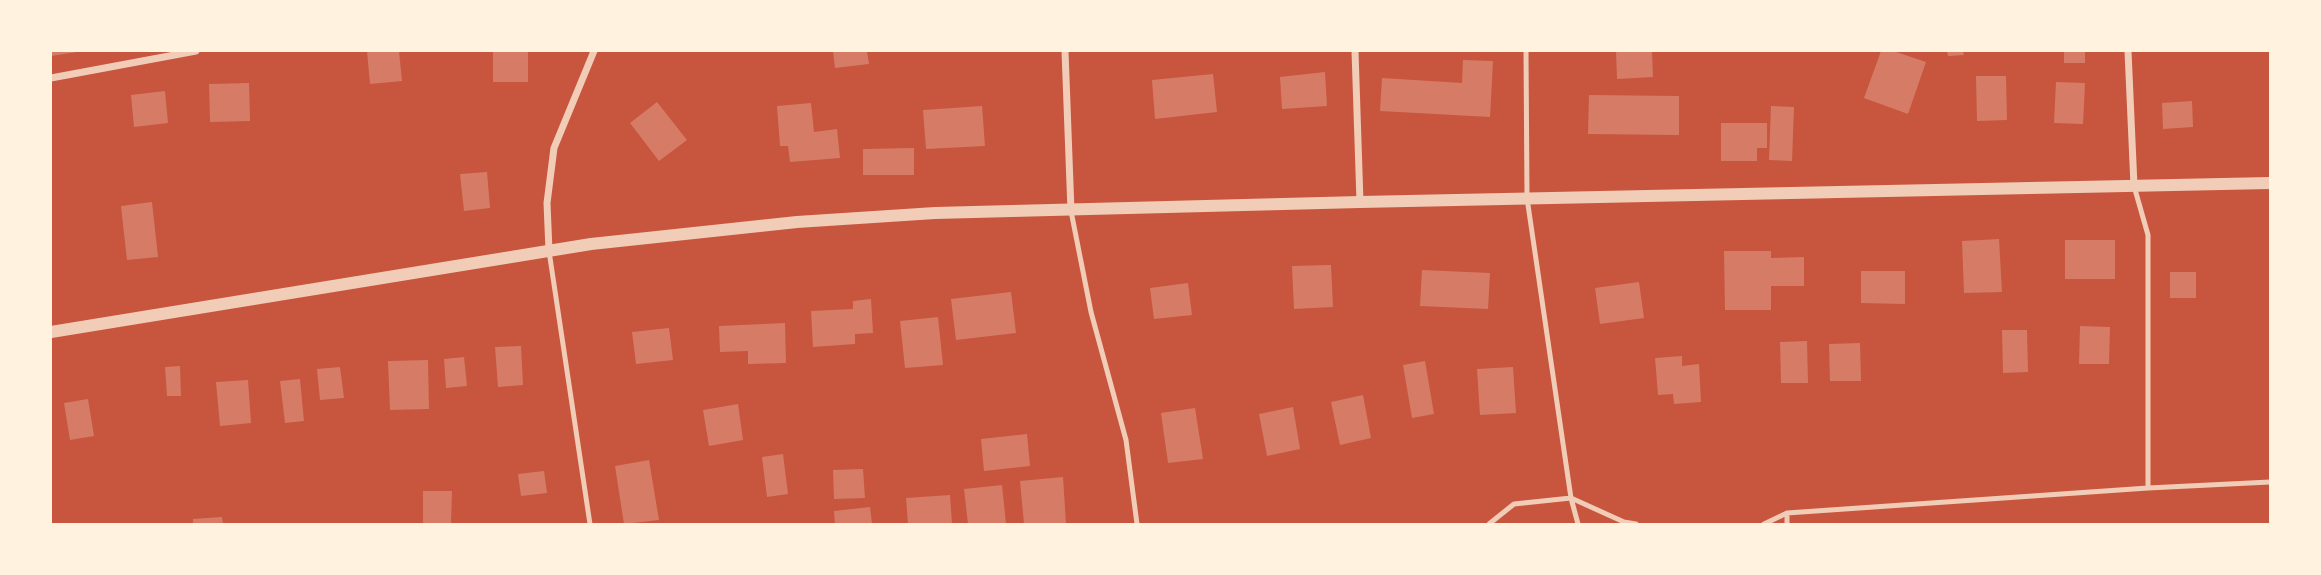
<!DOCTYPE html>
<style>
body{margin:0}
#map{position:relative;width:2321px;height:575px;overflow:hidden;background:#c8553d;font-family:Overpass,sans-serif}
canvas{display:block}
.frame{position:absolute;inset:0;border:52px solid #fff3e0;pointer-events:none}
</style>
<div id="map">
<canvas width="2321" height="575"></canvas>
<div class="frame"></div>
</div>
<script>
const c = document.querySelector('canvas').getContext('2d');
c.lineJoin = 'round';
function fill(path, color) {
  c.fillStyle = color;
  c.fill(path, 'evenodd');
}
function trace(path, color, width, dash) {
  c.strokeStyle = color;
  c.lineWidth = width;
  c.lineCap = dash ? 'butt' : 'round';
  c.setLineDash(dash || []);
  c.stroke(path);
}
const building = new Path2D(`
 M51,51h26v1l-26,4z
 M367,51h32l3,30 -32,3z
 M493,51h35v31h-35z
 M833,51h34l2,13 -34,4z
 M1616,51h36l1,26 -36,2z
 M1881,51h12l33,11 -18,52 -44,-16z
 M1947,51h16l1,4 -16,1z
 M2064,51h21v12h-21z
 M1463,60l30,1 -3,56 -110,-6 2,-33 80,5z
 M1325,72l2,34 -45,3 -2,-32z
 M1213,74l4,38 -62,7 -3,-39z
 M1976,76h30l1,44 -30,1z
 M2056,82l29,1 -2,41 -29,-1z
 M249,83l1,38 -40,1 -1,-38z
 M165,91l3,32 -34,4 -3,-32z
 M1589,95l90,1v39l-91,-1z
 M2192,101l1,26 -30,2 -1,-26z
 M657,102l30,38 -28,21 -29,-38z
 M811,103l3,29 23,-3 3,29 -50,4 -2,-16h-8l-3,-40z
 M982,106l3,40 -59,3 -3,-39z
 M1771,106l23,1 -2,54 -23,-1z
 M1721,123h46v25h-10v13h-36z
 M914,148v27h-51v-26z
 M487,172l3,36 -26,3 -4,-37z
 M152,202l6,55 -31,3 -6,-54z
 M1999,239l3,53 -38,1 -2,-52z
 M2065,240h50v39h-50z
 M1724,251h47v7l33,-1v29h-33v24h-46z
 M1331,265l2,42 -39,2 -2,-43z
 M1422,270l68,3 -2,36 -68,-3z
 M1861,271h44v33l-44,-1z
 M2170,272h26v26h-26z
 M1639,282l5,36 -44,6 -5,-36z
 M1188,283l4,32 -38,4 -4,-31z
 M1011,292l5,41 -60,7 -5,-41z
 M871,299l2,34 -18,1v10l-42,3 -2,-36 42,-2v-8z
 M938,317l5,48 -38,3 -5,-47z
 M785,323l1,40 -38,1v-13l-28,1 -1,-26z
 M2080,326l30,1 -1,37h-30z
 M669,328l4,32 -37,4 -4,-32z
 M2002,330h25l1,42 -25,1z
 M1807,341l1,42h-27l-1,-41z
 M1860,343l1,38h-31l-1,-37z
 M521,346l2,39 -25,2 -3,-40z
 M1682,356v10l17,-2 2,38 -27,2 -1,-10 -15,1 -3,-37z
 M464,357l3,29 -21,2 -2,-29z
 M428,360l1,49 -39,1 -2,-49z
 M1425,361l9,53 -22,4 -9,-53z
 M180,366l1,30h-14l-2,-29z
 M340,367l4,31 -24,2 -3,-31z
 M1513,367l3,46 -36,2 -3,-46z
 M300,379l4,42 -19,2 -5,-42z
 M248,380l3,43 -31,3 -4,-44z
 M1363,395l8,43 -31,7 -9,-43z
 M88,399l6,37 -24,4 -6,-37z
 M738,404l5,36 -34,6 -6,-36z
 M1293,407l7,42 -33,7 -8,-42z
 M1195,408l8,51 -35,4 -7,-50z
 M1027,434l3,32 -46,5 -3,-32z
 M783,454l5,40 -21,3 -5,-40z
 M649,460l10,60 -35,4 -9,-58z
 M863,469l2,29 -31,1 -1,-29z
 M544,471l3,22 -26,3 -3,-22z
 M1063,477l3,47h-42l-4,-43z
 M1002,485l4,39h-38l-4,-35z
 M423,491h29l-1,33h-28z
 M950,495l2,29h-44l-2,-26z
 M870,507l2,17h-37l-1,-13z
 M222,517l1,7h-30v-5z`);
const service = new Path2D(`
 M1526,51l1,147 44,300 7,26
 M2134,186l14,49v253
 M1071,211l20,101 35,128 11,84
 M549,251l41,273
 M1787,513v11
 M1489,524l25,-20 57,-6 53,24 12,2
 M1764,524l23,-11 361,-25 122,-6`);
const minor = new Path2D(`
 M1065,51l6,160
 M1355,51l5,151
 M2128,51l6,135
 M51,78l145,-27
 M549,251l-2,-48 7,-55 40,-97`);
const tertiary = new Path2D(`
 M51,332l540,-88 206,-22 138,-9 425,-11 910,-19`);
fill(building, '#d67c66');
trace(service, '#f1ccb7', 5);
trace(minor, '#f1ccb7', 7);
trace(tertiary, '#f1ccb7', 12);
</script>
